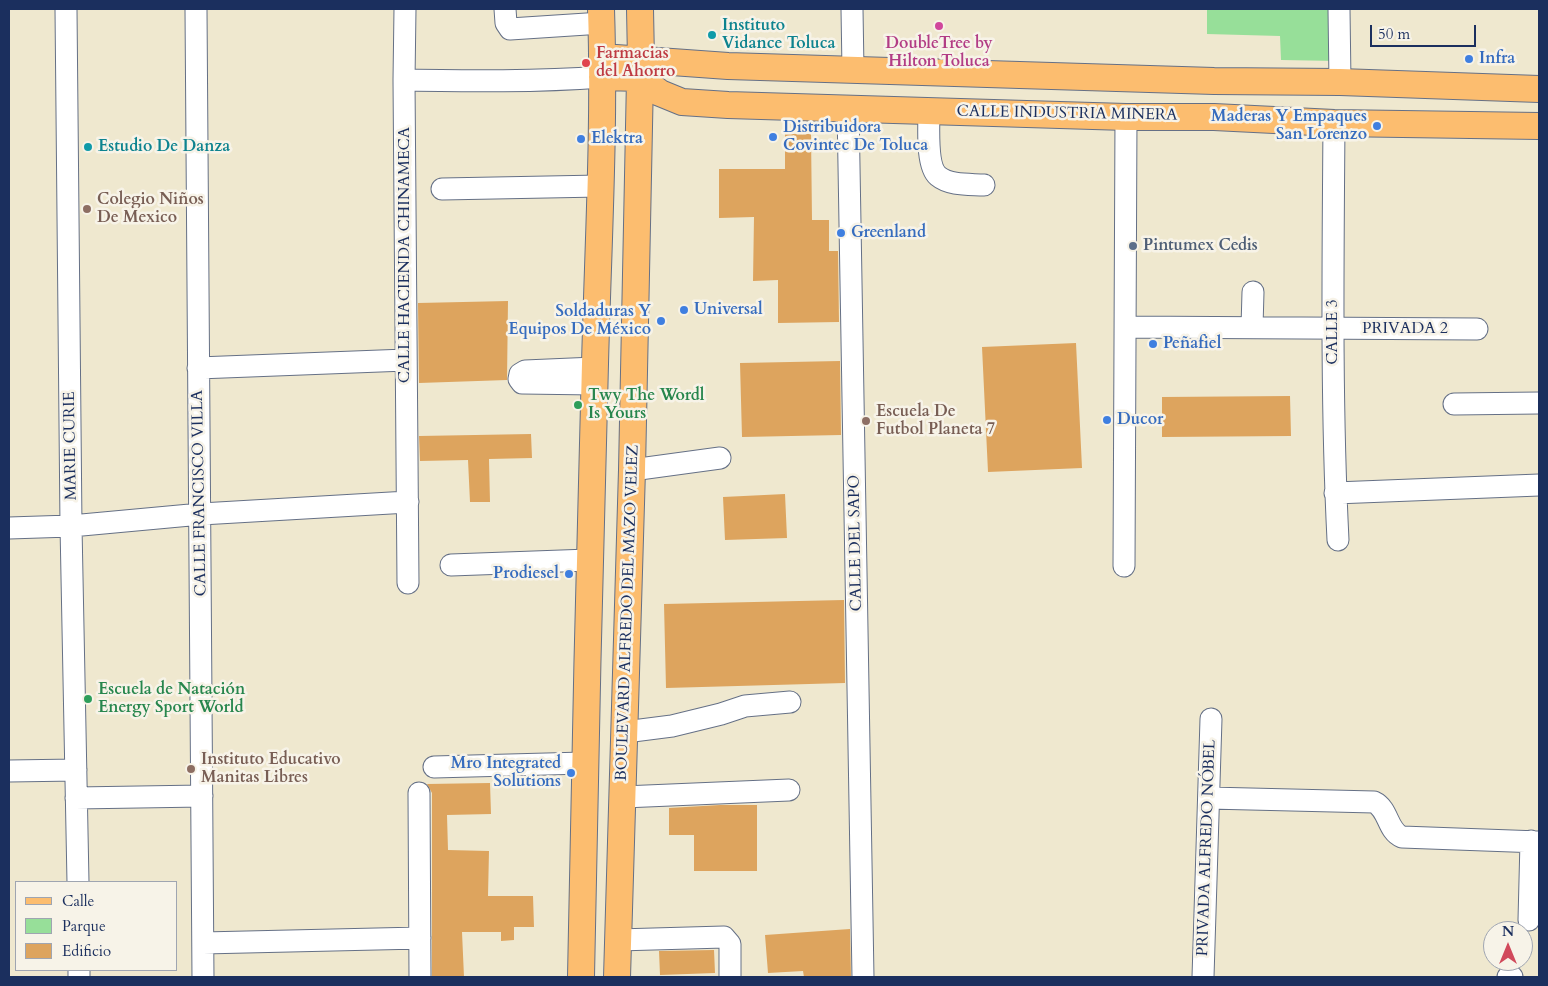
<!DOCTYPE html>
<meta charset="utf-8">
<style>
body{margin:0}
#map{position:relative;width:1548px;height:986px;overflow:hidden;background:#efe8cf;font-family:Cardo,serif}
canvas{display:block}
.frame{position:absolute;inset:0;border:10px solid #1b2f5e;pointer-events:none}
.legend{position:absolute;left:15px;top:881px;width:162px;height:90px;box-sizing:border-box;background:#f7f3e8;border:1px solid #9fa5b1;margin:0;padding:6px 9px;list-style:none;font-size:15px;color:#1b2f5e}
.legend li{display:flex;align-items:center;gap:10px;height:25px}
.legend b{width:25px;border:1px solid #9fa5b1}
.north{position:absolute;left:1483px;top:921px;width:50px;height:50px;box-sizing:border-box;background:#f7f3e8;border:1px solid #9fa5b1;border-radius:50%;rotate:0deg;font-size:14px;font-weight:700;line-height:20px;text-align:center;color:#1b2f5e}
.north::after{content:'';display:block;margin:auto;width:18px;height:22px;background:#d1495b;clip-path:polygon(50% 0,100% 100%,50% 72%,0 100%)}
.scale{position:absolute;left:1370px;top:25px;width:106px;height:22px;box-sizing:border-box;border:2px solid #1b2f5e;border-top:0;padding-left:6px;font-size:15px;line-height:18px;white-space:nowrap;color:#1b2f5e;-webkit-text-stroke:4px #f7f3e8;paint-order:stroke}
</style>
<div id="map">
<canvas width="1548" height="986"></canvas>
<div class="frame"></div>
<ul class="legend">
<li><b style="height:6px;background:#fcbd6f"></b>Calle</li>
<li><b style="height:14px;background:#97df99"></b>Parque</li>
<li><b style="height:14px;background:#dda45e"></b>Edificio</li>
</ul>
<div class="north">N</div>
<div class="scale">50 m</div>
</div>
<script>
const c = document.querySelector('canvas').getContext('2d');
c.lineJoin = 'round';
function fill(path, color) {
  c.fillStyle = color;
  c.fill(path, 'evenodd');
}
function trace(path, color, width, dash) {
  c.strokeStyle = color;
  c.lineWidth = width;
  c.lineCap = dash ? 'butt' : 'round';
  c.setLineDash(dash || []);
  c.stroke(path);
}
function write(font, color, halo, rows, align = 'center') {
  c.font = font + ' Cardo,serif';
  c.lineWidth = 5;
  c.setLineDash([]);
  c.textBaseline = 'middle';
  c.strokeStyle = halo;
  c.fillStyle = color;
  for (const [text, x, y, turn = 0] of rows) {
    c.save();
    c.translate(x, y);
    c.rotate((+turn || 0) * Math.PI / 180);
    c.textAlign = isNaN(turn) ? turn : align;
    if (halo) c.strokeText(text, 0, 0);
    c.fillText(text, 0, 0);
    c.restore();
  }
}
const green = new Path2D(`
 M1207,9h128l3,52 -57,-1 -1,-24 -73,-2z`);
const building = new Path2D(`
 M785,134h26l1,86h17v31h9l1,71 -61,1v-43l-25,1 1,-64 -35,1v-49h66z
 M508,301l-1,79 -88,3 -1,-80z
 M1076,343l6,125 -94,4 -6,-125z
 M840,361l1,74 -99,2 -2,-74z
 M1290,396l1,40 -129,1v-40z
 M531,434l1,24 -43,1 1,43h-20l-2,-42 -48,1 -1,-25z
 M785,494l2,44 -62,2 -2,-43z
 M844,600l1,83 -179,5 -2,-84z
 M490,783l1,31 -44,1 1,35 41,1 -1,45h45l1,31h-20v13l-13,1v-9h-39l2,45h-32v-184l-5,-9z
 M720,805h37v66h-63v-36h-25v-27z
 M850,929l1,48h-47l-1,-6 -35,2 -3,-38z
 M714,950l1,23 -55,2 -1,-24z`);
const minor = new Path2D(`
 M66,9l5,517 7,356
 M196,9l7,968
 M405,9l-1,71 4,503
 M505,9l1,14 4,6 92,-6
 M852,9l1,61
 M1339,9l1,73
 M404,80c66,1 132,2 198,-3
 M848,108l15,869
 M929,111c0,15 -3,55 9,65 12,10 32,8 46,9
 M1334,123c-1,139 -3,278 4,417
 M442,189l158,-3
 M1126,327l351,2
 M1252,327l1,-35
 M198,368l208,-8
 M595,368l-70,3 -5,3 -1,5 3,4 73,1
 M1454,404l85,-1
 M632,470l88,-12
 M1335,493l204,-8
 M9,528l62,-2 130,-12 207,-12
 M451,565l138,-5
 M1124,566l2,-449
 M625,732l47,-6 49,-12 24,-8 45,-4
 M434,767l150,-4
 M9,771l67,-1
 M419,793l1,184
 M623,797l166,-7
 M76,798l126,-2
 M1209,798l165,4c15,7 13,29 28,35l137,5
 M1529,920l2,-79
 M618,940l106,-3 6,7v33
 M203,943l217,-5
 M79,970v7
 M1203,977l8,-258
 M1508,977h4`);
const major = new Path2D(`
 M602,57l126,9 486,15 126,1 199,7
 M602,77l38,1 20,15 22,9 46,3 398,12h88l120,6 205,3
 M581,977c3,-204 9,-409 14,-613 3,-118 10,-237 6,-355
 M617,977l15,-507 8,-392 1,-18 -1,-51`);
const markers = [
 [939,26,5,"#d1479c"],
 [712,35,5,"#0f9aa8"],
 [1469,59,5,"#3f7fe0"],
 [586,63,5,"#e0444e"],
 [1377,126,5,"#3f7fe0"],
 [773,137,5,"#3f7fe0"],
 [581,139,5,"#3f7fe0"],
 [88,147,5,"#0f9aa8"],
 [87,209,5,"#8d6e63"],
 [841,233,5,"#3f7fe0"],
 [1133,246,5,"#5c6f8a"],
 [684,310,5,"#3f7fe0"],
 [661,321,5,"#3f7fe0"],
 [1153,344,5,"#3f7fe0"],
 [578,405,5,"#2e9e5b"],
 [1107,420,5,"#3f7fe0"],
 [866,421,5,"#8d6e63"],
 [569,574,5,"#3f7fe0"],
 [88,699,5,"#2e9e5b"],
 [191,769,5,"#8d6e63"],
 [571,773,5,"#3f7fe0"]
];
const cultureNames = [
 ["Instituto",722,26],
 ["Vidance Toluca",722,44],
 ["Estudio De Danza",98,147]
];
const hotelNames = [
 ["DoubleTree by",939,44],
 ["Hilton Toluca",939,62]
];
const healthNames = [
 ["Farmacias",596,54],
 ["del Ahorro",596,72]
];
const shopNames = [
 ["Infra",1479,59],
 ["Maderas Y Empaques",1367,117,"right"],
 ["San Lorenzo",1367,135,"right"],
 ["Distribuidora",783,128],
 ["Covintec De Toluca",783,146],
 ["Elektra",591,139],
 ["Greenland",851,233],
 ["Universal",694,310],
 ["Soldaduras Y",651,312,"right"],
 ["Equipos De México",651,330,"right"],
 ["Peñafiel",1163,344],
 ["Ducor",1117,420],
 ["Prodiesel",559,574,"right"],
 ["Mro Integrated",561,764,"right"],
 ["Solutions",561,782,"right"]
];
const streetNames = [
 ["CALLE INDUSTRIA MINERA",1067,114,1],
 ["CALLE HACIENDA CHINAMECA",405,255,-90],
 ["PRIVADA 2",1405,329],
 ["CALLE 3",1333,332,-90],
 ["MARIE CURIE",71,446,-91],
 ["CALLE FRANCISCO VILLA",200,493,-91],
 ["CALLE DEL SAPO",856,543,-91],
 ["BOULEVARD ALFREDO DEL MAZO VELEZ",628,613,-88],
 ["PRIVADA ALFREDO NÓBEL",1207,848,-88]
];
const educationNames = [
 ["Colegio Niños",97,200],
 ["De Mexico",97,218],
 ["Escuela De",876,412],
 ["Futbol Planeta 7",876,430],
 ["Instituto Educativo",201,760],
 ["Manitas Libres",201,778]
];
const serviceNames = [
 ["Pintumex Cedis",1143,246]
];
const leisureNames = [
 ["Twy The Wordl",588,396],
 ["Is Yours",588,414],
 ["Escuela de Natación",98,690],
 ["Energy Sport World",98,708]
];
fill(green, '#97df99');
fill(building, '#dda45e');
trace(minor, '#657086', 23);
trace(major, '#657086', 28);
trace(minor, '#fff', 21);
trace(major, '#fcbd6f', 26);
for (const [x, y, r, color] of markers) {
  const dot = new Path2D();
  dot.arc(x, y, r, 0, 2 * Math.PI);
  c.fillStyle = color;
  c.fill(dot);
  trace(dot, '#f7f3e8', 2);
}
write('bold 16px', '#0d838f', '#f7f3e8', cultureNames, 'left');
write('bold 16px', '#b23c85', '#f7f3e8', hotelNames);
write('bold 16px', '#be3a42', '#f7f3e8', healthNames, 'left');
write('bold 16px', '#366cbe', '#f7f3e8', shopNames, 'left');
write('16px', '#1b2f5e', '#f7f3e8', streetNames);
write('bold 16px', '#785e54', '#f7f3e8', educationNames, 'left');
write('bold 16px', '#4e5e75', '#f7f3e8', serviceNames, 'left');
write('bold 16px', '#27864d', '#f7f3e8', leisureNames, 'left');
</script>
